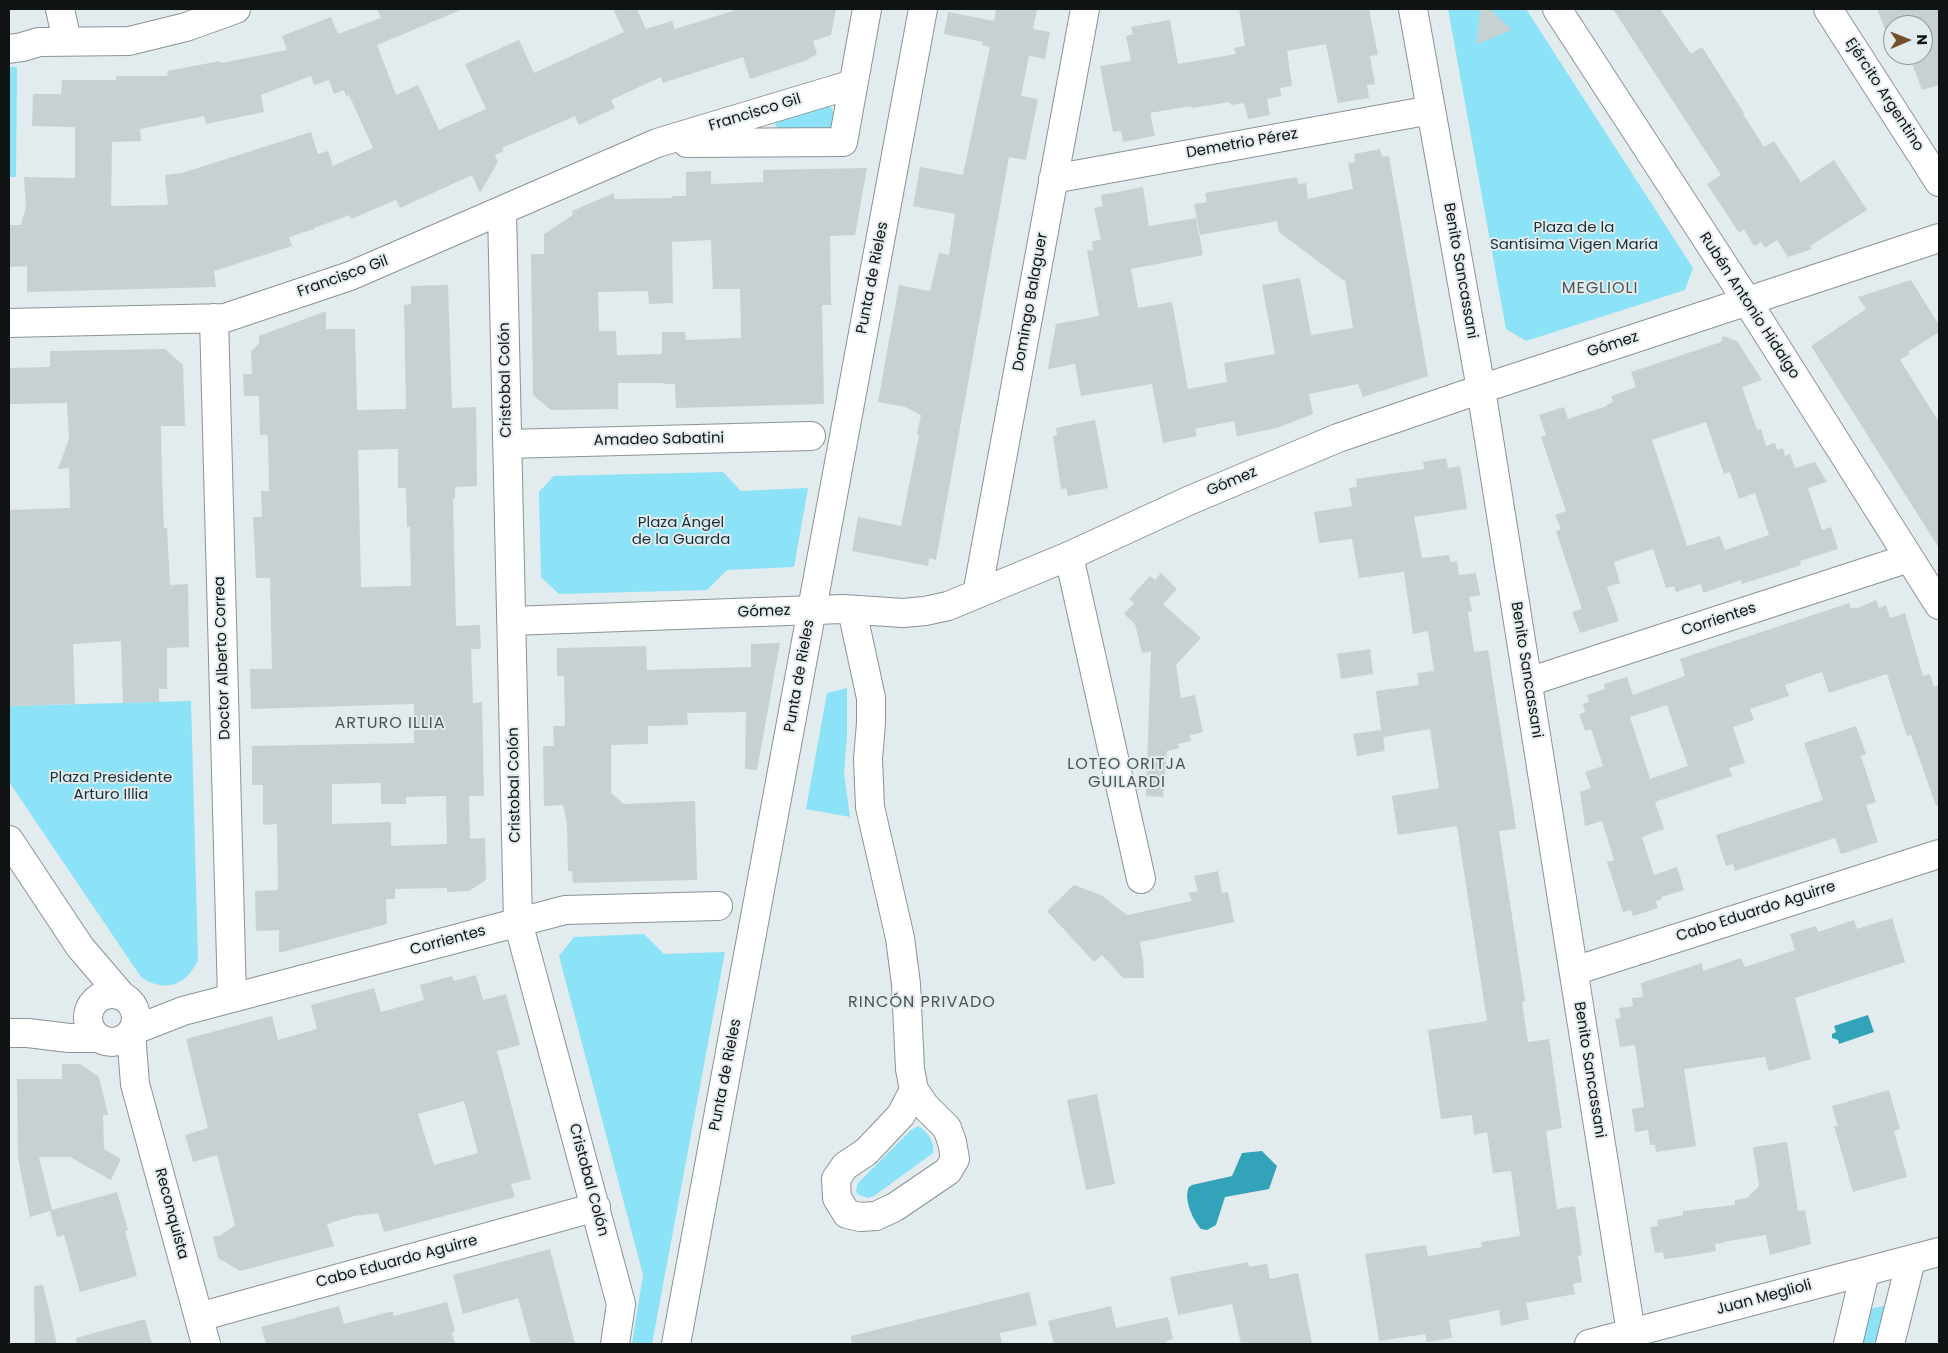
<!DOCTYPE html>
<meta charset="utf-8">
<style>
body{margin:0}
#map{position:relative;width:1948px;height:1353px;overflow:hidden;background:#e2ebed;font-family:Poppins,sans-serif}
canvas{display:block}
.frame{position:absolute;inset:0;border:10px solid #101314;pointer-events:none}
.north{position:absolute;left:1883px;top:15px;width:50px;height:50px;box-sizing:border-box;background:#e2ebed;border:1px solid #8e9596;border-radius:50%;rotate:89deg;font-size:14px;font-weight:700;line-height:20px;text-align:center;color:#101314}
.north::after{content:'';display:block;margin:auto;width:18px;height:22px;background:#744f2a;clip-path:polygon(50% 0,100% 100%,50% 72%,0 100%)}
</style>
<div id="map">
<canvas width="1948" height="1353"></canvas>
<div class="frame"></div>
<div class="north">N</div>
</div>
<script>
const c = document.querySelector('canvas').getContext('2d');
c.lineJoin = 'round';
function fill(path, color) {
  c.fillStyle = color;
  c.fill(path, 'evenodd');
}
function trace(path, color, width, dash) {
  c.strokeStyle = color;
  c.lineWidth = width;
  c.lineCap = dash ? 'butt' : 'round';
  c.setLineDash(dash || []);
  c.stroke(path);
}
function write(font, color, halo, rows, align = 'center') {
  c.font = font + ' Poppins,sans-serif';
  c.lineWidth = 4;
  c.setLineDash([]);
  c.textBaseline = 'middle';
  c.strokeStyle = halo;
  c.fillStyle = color;
  for (const [text, x, y, turn = 0] of rows) {
    c.save();
    c.translate(x, y);
    c.rotate((+turn || 0) * Math.PI / 180);
    c.textAlign = isNaN(turn) ? turn : align;
    if (halo) c.strokeText(text, 0, 0);
    c.fillText(text, 0, 0);
    c.restore();
  }
}
const green = new Path2D(`
 M1448,9h78l167,259 -8,22 -159,51 -20,-12z
 M9,67h8l-1,110h-7z
 M829,105c6,6 6,17 2,23l-48,2c-5,-1 -8,-3 -8,-9z
 M723,472l18,19 67,-3 -14,79 -67,3 -20,20 -148,4 -18,-17 -2,-85 15,-16z
 M847,688v48l-3,37 6,44 -44,-8 21,-116z
 M191,701l7,259c-12,26 -33,33 -57,17l-132,-195v-76z
 M644,934l20,20 61,-2 -73,392h-20l11,-69 -84,-319 15,-19z
 M918,1126c10,5 17,17 15,27l-59,43 -6,2 -11,-4 -1,-4 2,-7 53,-53z
 M1891,1304l-10,40h-22l7,-34z`);
const water = new Path2D(`
 M1868,1015l6,17 -35,12 -1,-4 -6,-2v-4l4,-2 -2,-6z
 M1262,1151l15,15 -8,23 -44,8 -9,28 -9,5 -6,-1c-8,-9 -18,-30 -12,-42l3,-2 40,-9 10,-23z`);
const building = new Path2D(`
 M377,9h86l-86,36 19,50 22,-10 21,45 47,-21 -21,-45 54,-24 15,33 90,-41 -11,-23h24l9,20 26,-8 3,8 64,-20h97l-5,26 -18,6 4,13 -10,6 -57,19 -7,-22 -80,26 -2,-6 -50,23 4,8 -36,17 -4,-9 -73,32 2,3 -9,4 3,7 -18,31 -8,-18 -72,33 -4,-8 -45,19 -1,-4 -36,13v1l-25,8 3,9 -78,25 2,16 -189,5v-26l-18,1v-42h12l5,-18 -2,-30 51,1v-51l-43,-1 1,-32h28l1,-14h54v-4h52l-1,-5 53,-10 1,2 66,-13 -5,-14 49,-19 7,17 43,-16zM311,76l3,9 15,-5 5,14 10,-4 2,6 3,-1 24,53 -40,18 -5,-15 -10,3 -7,-22 -129,41 -17,2 3,30 -57,1 1,-64 29,-1 -1,-12 64,-13 2,8 58,-12 -3,-17z
 M996,9h41l-4,20 17,3 -5,27 -16,-3 -8,40 17,3 -12,61 -17,-3 -73,403 -7,-2 -1,8 -76,-15 6,-34 43,9 18,-91h-2l4,-20 -16,-8 -27,-5 21,-117 31,6 9,-38 10,2 6,-41 -42,-8 7,-39 43,8 27,-128 -8,-2 1,-3 -39,-8 4,-22 46,9z
 M1239,9h130l9,46 -8,1 5,28 -8,1 2,13 -31,5 -12,-59 -39,7 5,35 -12,2 1,8 -14,3 3,16 -22,4 -4,-16 -13,2 -1,-3 -38,6 -1,-2 -41,7 5,23 -32,6 -2,-11 -8,1 -13,-66 31,-5 -5,-25 7,-2 -2,-7 39,-7 8,44 58,-10 -2,-6 11,-2z
 M1480,9h10l22,21 -35,14z
 M1613,9h47l31,45 11,-7 42,66 -1,1 21,33 10,-6 27,41 33,-22 33,50 -57,36 2,3 -24,8 -11,-17 -12,8 -4,-6 -7,4 -10,-17 -5,4 -32,-49 14,-9z
 M1877,9h62v76l-17,5 -13,-35h14v-30h-30v23l-5,-3 1,-5z
 M1380,149l2,8 7,-1 39,220 -65,21 -5,-13 -49,10 4,20 -36,14 -40,8 -3,-15 -39,8 2,7 -34,7 -11,-59 -71,12 -6,-32 -27,5 8,-45 43,-8 -12,-65 6,-1 -1,-9 9,-1 -7,-32 9,-2 -2,-11 42,-8 6,39 47,-8 7,37 -72,14 7,39 34,-6 16,87 39,-7 -3,-19 51,-9 -13,-69 38,-7 11,57 42,-7 -8,-48h-2l-64,-48 -2,-11 -77,14 -6,-31 13,-2 -2,-9 92,-16 1,7 8,-1 2,16 45,-10 -5,-26 7,-1 -1,-8z
 M867,168l-12,67 -25,1 1,69h-9l2,99 -148,4 -1,-24h-12v-1h-45v26l-67,1 -18,-15 -2,-141h13v-20l29,-19 -1,-4 42,-18v6l58,-1v-2h14v-24l25,-1v13l52,-2v-12zM711,240l2,49h27l1,49 -55,2 -1,-8h-23v22l-45,1 -1,-24h-17l-1,-39 50,-1 1,13 24,-1 -1,-61z
 M1911,280l28,45v7l-31,20 2,2 -10,6 39,62v126l-128,-202 55,-37 -8,-12z
 M448,285l4,123 24,-1 1,79 -22,1v11h-2l1,47 2,81 24,-1 1,24h-10l2,54 9,-1 2,94h-15l1,43 15,-1 1,42 -17,11 -22,1v-4l-52,1v10h-9l1,25 -108,29v-23l-23,1 -1,-40 23,-1 -1,-66 -14,1v-40h-11v-39l162,-3v-39l-163,5 -1,-40h22l-2,-91h-14l-3,-61h9l-1,-26h8l-1,-53 -1,-3h-7l-1,-39h-15l-1,-22h9l-1,-23 8,-7v-8l67,-25v18h29l2,81 49,-1 -2,-104 7,-1v-18zM398,449v39h8l1,39h3l1,59 -50,1 -3,-137zM381,783v21h25v-7l40,-1 1,48 -56,2v-24l-59,2v-40z
 M1723,336l14,5 25,39 -20,7 15,43 4,-1 5,17 9,-3 2,7 6,-2 2,8 5,-2 5,14 20,-6 12,20 -19,6 14,42 9,-3 7,22 -38,12 1,4 -59,19 -1,-4 -38,13 -2,-9 -25,8 -2,-6 -8,2 -13,-39 -39,13 6,21 -13,4 12,34 -39,12 -8,-21 10,-3 -26,-78 5,-2 -6,-14 11,-4 -25,-74 5,-2 -7,-20 25,-8 4,12 39,-13 -1,-1 7,-3 -2,-6 25,-9 -5,-15 90,-30zM1706,422l18,52 6,-2 9,27 16,-6 14,42 -44,15 -5,-14 -33,10 -35,-106z
 M165,349l18,16 2,61h-24l1,54 2,48h3l3,57 18,-1 1,63 -22,1v41h-8v13l-36,1 -2,-62 -48,3 2,60 -66,2v-196l61,-2 -1,-40 -11,1 11,-30 -2,-36 -58,1v-36l41,-1v-16z
 M1095,420l13,68 -40,8 -2,-8 -5,1 -8,-53 4,-1 -1,-7z
 M1446,458l2,10 12,-2 7,43 -53,8 8,41 27,-3 1,7 7,-1 2,14 17,-2 4,22 -11,2 3,14 -4,1 6,40 14,-2 26,165 2,14 -17,2 26,170 -3,1 6,40 21,-3 13,89 -16,3 11,78 18,-3 7,49 -4,1 4,26 -9,2 2,10 -49,9 3,16 -28,7 -2,-16 -50,10 3,18 -25,4 -2,-8 -46,7 -14,-87 61,-9 2,11 54,-9 -1,-5 39,-6 -9,-65 -18,2 -6,-41 -13,3 -2,-20 -31,4 -13,-89 59,-9 -30,-195 -59,9 -6,-39 47,-8 -9,-59 -47,8 2,14 -28,5 -4,-22 28,-4 -5,-39 43,-6 -2,-12 17,-2 -6,-40 -15,3 -9,-62 -45,6 -7,-39 -33,4 -5,-31 38,-6 -3,-18 8,-1 -1,-8 68,-10 -1,-7z
 M1161,573l16,16 -14,15 38,34 -25,27 5,33 14,-3 8,37 -13,3 1,6 -13,3 1,4 -12,3 -4,46 -17,-1 5,-145 -9,2 -7,-29 -11,-10 10,-11 -5,-4 21,-23 5,4z
 M1876,600l3,8 7,-3 4,13 15,-5 18,63 7,-2 4,13 5,-2v120l-3,1 -25,-71 -4,1 -20,-62 -58,19 -7,-21 -37,13 4,11 -39,13 4,11 -21,7 12,36 -16,5 3,8 -77,26 9,27 -22,8 12,38 23,-8 7,23 -23,7 1,2 -6,2 2,7 -25,8 -2,-6 -8,2 -16,-50 7,-2 -12,-39 -17,5 -5,-34 11,-4 -6,-16 18,-6 -12,-37 -6,2 -6,-17 6,-2 -2,-8 6,-2 -2,-7 18,-6 -1,-5 23,-7 6,18 52,-19 -5,-17 169,-56 2,6 4,-2 1,2zM1667,705l21,61 -38,13 -20,-62z
 M780,643l-23,127 -12,-1 1,-57 -59,1 1,12 -40,1v18l-37,1v48l13,11 71,-3 2,79 -124,3 -1,-12h-4l-1,-48 -4,-18 -19,1 -1,-60h11l-1,-20h12l-1,-50h-7v-28l89,-2 1,24 104,-3v-23z
 M1370,649l3,25 -32,5 -4,-25z
 M1856,726l10,28 -5,2 15,46 -10,3 12,37 -37,12 -6,-16 -100,33 -2,-7 -7,2 -10,-31 107,-35 -19,-57z
 M1218,871l4,22 6,-1 6,30 -94,20 3,18 1,18h-21l-21,-23 -8,7 -47,-51 27,-26 27,10 26,20 65,-14 -4,-8 10,-2 -4,-15z
 M1892,918l13,44 -110,36 16,61 -42,12 -4,-14 -81,12 12,77 -40,6 -1,-7h-5l-2,-15 -13,2 -3,-23 12,-2 -9,-62 -15,2 -5,-28 6,-1 -2,-10 14,-2 -1,-8 11,-1 -2,-14 61,-20 1,8 38,-13 4,9 50,-17 -5,-16 26,-8 2,6 36,-12 3,9z
 M476,975l7,25 23,-6 14,51 -23,6 34,128 -20,5 4,13 -131,35 -6,-19 -24,3 -27,8 7,22 -94,25 -22,-13 -5,-21 8,-2 14,-10 -18,-70 -24,7 -8,-27 23,-7 -22,-89 86,-23 6,24 39,-11 -6,-24 63,-17 7,24 43,-12 -4,-15 32,-9 2,5zM464,1101l14,52 -44,12 -16,-51z
 M62,1064h18l19,13 9,38h-5l1,34 17,10 -10,21 -41,-23h-31l13,53 65,-18 11,38 -3,1 12,45 -57,16 -16,-57 -7,2 -7,-26 -20,6 -12,-59 -1,-79h45z
 M1889,1090l11,39 -6,2 13,46 -54,15 -19,-66h4l-6,-20z
 M1097,1094l18,90 -29,6 -19,-90z
 M1787,1142l11,69 7,-1 6,34 -41,11 -4,-20 -43,7v1l-8,1 1,7 -28,5 -24,3 -1,-7 -8,1 -5,-26 8,-1 -1,-6 26,-5v-4l52,-6v-5l12,-2 12,-12 -6,-39z
 M550,1249l25,95h-44l-13,-46 -55,16 -10,-39z
 M1248,1262l1,5 18,-3 3,15 28,-6 14,71h-71l-9,-40 -54,11 -8,-38z
 M43,1285l14,59h-22l-1,-58z
 M1029,1292l8,33 -37,8 2,11h-150l-1,-8z
 M447,1302l8,29 -3,1 3,12h-189l-5,-17 78,-21 5,18 49,-13 1,5z
 M1111,1306l5,22 52,-11 5,22 -7,2 1,3h-113l-6,-23z
 M145,1319l7,25h-75l-1,-6z`);
const minor = new Path2D(`
 M60,9l7,32
 M1413,9l68,380 150,944
 M1557,9l190,292 192,304
 M1828,9l111,173
 M9,49l13,-2 17,-5 90,-1 57,-14 50,-18
 M687,143l156,-1 24,-133
 M1053,179l378,-69
 M502,211l16,711 103,382 -6,40
 M214,318l18,680
 M9,323l216,-5 125,-42 307,-133 196,-59
 M507,444l304,-8
 M1069,556l72,323
 M977,594l108,-585
 M852,610l19,88v25l-3,36 2,48 30,131 6,46 4,85 4,21 11,16 22,22 5,14 3,17 -7,12 -53,36 -19,9 -16,1 -13,-3 -10,-16 -1,-19 9,-13 21,-14 35,-37 13,-25
 M511,621l332,-12 60,4 22,-2 23,-5 121,-50 119,-55 150,-63 143,-49 458,-151
 M1528,682l381,-124
 M9,840l71,107 42,49
 M1574,971l365,-117
 M88 1018a24 24 0 1 1 48 0a24 24 0 1 1-48 0Z
 M132,1031l51,-20 382,-101 153,-4
 M9,1033h19l41,5h30
 M131,1033l4,51 71,260
 M199,1317l397,-110
 M1848,1344l17,-72
 M1890,1344l21,-84`);
const tertiary = new Path2D(`
 M676,1344l247,-1335`);
const secondary = new Path2D(`
 M1589,1344l350,-92`);
const streetNames = [
 ["Ejército Argentino",1884,95,57],
 ["Francisco Gil",755,113,-17],
 ["Demetrio Pérez",1242,144,-10],
 ["Benito Sancassani",1460,271,80],
 ["Francisco Gil",343,277,-20],
 ["Punta de Rieles",873,278,-79],
 ["Domingo Balaguer",1031,302,-80],
 ["Rubén Antonio Hidalgo",1749,306,57],
 ["Gómez",1613,345,-18],
 ["Cristobal Colón",506,380,-91],
 ["Amadeo Sabatini",659,440,-1],
 ["Gómez",1232,482,-23],
 ["Gómez",764,612,-2],
 ["Corrientes",1719,620,-18],
 ["Doctor Alberto Correa",223,658,-92],
 ["Benito Sancassani",1526,670,81],
 ["Punta de Rieles",800,676,-80],
 ["Cristobal Colón",515,785,-91],
 ["Cabo Eduardo Aguirre",1756,912,-18],
 ["Corrientes",448,941,-15],
 ["Benito Sancassani",1589,1070,81],
 ["Punta de Rieles",726,1075,-79],
 ["Cristobal Colón",588,1180,75],
 ["Reconquista",171,1214,75],
 ["Cabo Eduardo Aguirre",397,1262,-15],
 ["Juan Meglioli",1764,1298,-15]
];
const parkNames = [
 ["Plaza de la",1574,228],
 ["Santísima Vigen María",1574,245],
 ["Plaza Ángel",681,523],
 ["de la Guarda",681,540],
 ["Plaza Presidente",111,778],
 ["Arturo Illia",111,795]
];
const neighbourhoodNames = [
 ["MEGLIOLI",1600,289],
 ["ARTURO ILLIA",390,724],
 ["LOTEO ORITJA",1127,765],
 ["GUILARDI",1127,783],
 ["RINCÓN PRIVADO",922,1003]
];
fill(green, '#8ce2f6');
fill(water, '#32a3b9');
fill(building, '#c7d1d3');
trace(minor, '#8a9395', 30);
trace(tertiary, '#8a9395', 30);
trace(secondary, '#8a9395', 30);
trace(minor, '#fff', 28);
trace(tertiary, '#fff', 28);
trace(secondary, '#fff', 28);
write('15px', '#101314', '#e2ebed', streetNames);
write('15px', '#183036', '#e2ebed', parkNames);
c.letterSpacing = '1px';
write('16px', '#4b5355', '#e2ebed', neighbourhoodNames);
c.letterSpacing = '0px';
</script>
